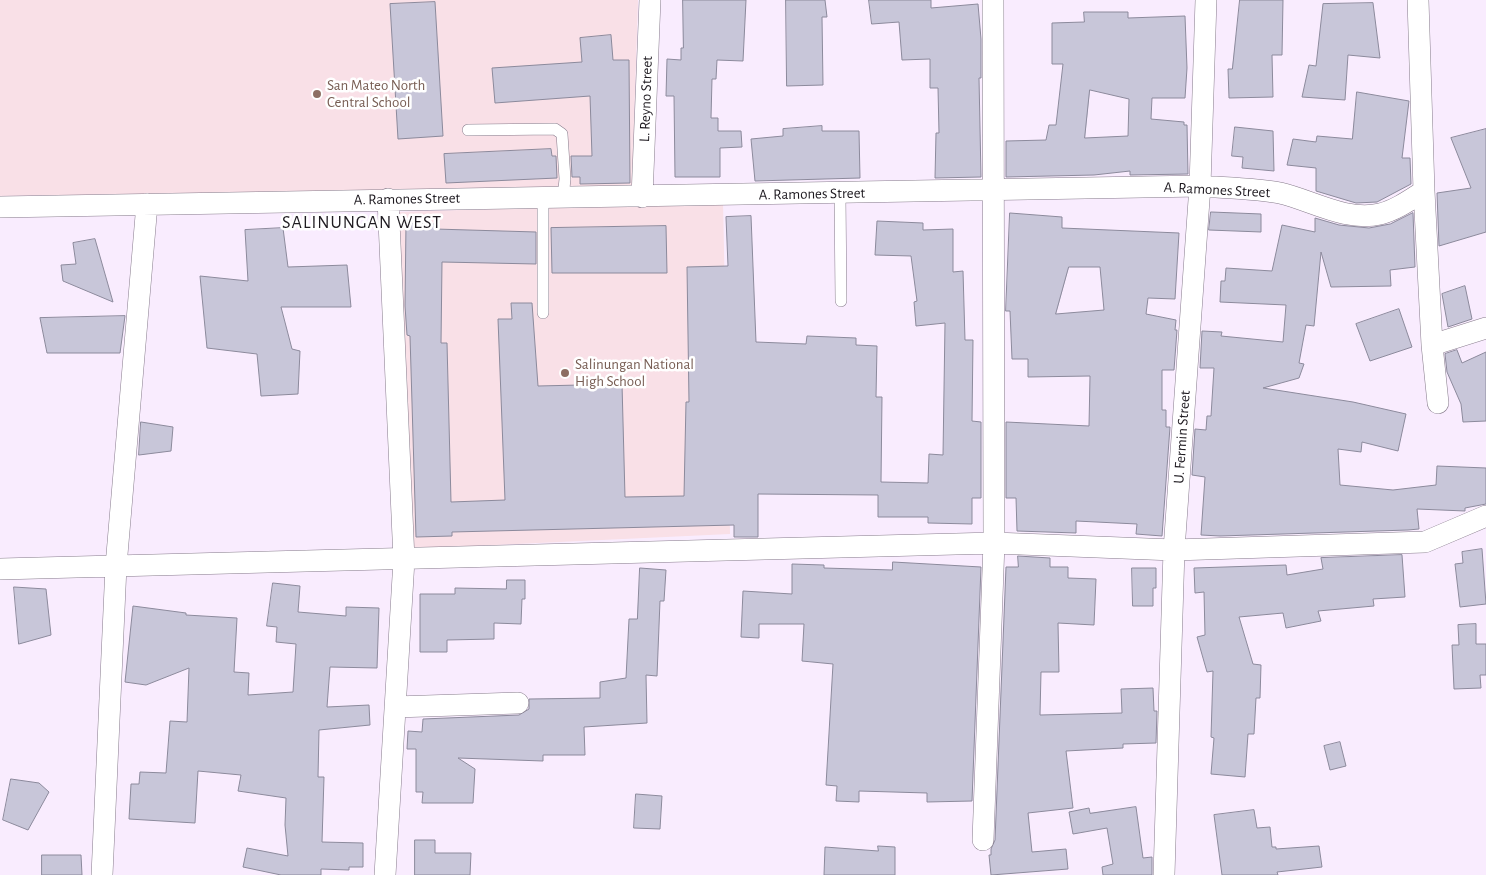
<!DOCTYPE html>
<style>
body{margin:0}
canvas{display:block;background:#f9ecfe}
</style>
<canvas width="1486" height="875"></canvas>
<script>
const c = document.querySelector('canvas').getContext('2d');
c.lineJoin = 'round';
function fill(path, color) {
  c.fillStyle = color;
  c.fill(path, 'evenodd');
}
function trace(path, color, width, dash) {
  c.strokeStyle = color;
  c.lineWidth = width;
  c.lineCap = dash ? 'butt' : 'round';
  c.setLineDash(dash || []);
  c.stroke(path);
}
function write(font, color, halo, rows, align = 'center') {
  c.font = font + ' "Alegreya Sans",sans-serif';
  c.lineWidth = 5;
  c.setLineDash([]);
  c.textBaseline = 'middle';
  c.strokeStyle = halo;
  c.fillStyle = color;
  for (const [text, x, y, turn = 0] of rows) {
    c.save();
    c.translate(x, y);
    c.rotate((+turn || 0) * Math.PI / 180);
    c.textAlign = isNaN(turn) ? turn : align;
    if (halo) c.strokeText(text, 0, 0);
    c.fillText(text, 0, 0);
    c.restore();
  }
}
const education = new Path2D(`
 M0,0h638l-6,188 -632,8z
 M723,202l7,332 -320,15 -14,-337z`);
const building = new Path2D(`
 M683,0h63l-3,61 -26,-1 -1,19h-4l-1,39h7v13h23l1,16 -22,1v29h-45l-1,-81h-8l1,-37 14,1v-12h2z
 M786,0h39l2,17h-5l1,68 -36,1z
 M869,0h62v8l47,-4 3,35v39h-2l2,99 -46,1 1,-45h3l-1,-45h-8v-29l-28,1 -3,-38 -27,2z
 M1240,0h43l-1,55h-10l1,42 -44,1 -1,-29h4z
 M435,2l8,134 -45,3 -8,-135z
 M1373,3l7,55 -32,-3 -3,45 -43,-3 7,-32 7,1 7,-62z
 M1084,12h44v6l57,-2 2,52 -2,30h-33l-1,21 33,3v3h3l1,49 -58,1v-4l-36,4 -88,2v-36l40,-1 3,-15h7l7,-61h-11v-41l32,-1zM1090,90l39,9 -1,37 -43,2z
 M611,35l2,25h16l1,123 -50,1v-7h-8l-1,-21h21l-2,-60 -95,7 -3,-35 90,-6 -2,-24z
 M1357,92l52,9 -7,57h8l1,26 -34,18 -21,1 -40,-12v-23l-29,-3 6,-26 23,3 1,-6 35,3z
 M822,126v5h37l1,47 -105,3 -4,-42 32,-3v-7z
 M1235,127l38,4 1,40 -32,-3 1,-11 -11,-1z
 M1486,129v103l-47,14 -2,-53 34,-5 -20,-50z
 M551,149l1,7h4l1,22 -111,5 -2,-29z
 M1211,212l50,2v18l-52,-2z
 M1010,213l52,4v11l117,5 -4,66 -27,-1 -2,16 30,6 -1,10h2l-3,40h-12v40h4v17h4l-8,109 -26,-2 1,-10 -61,-3v12l-59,-2 -1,-33h-10v-76l83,4 1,-50 -62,1v-18h-16l-2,-48h-4zM1069,267h31l4,43 -48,4z
 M1413,213l2,54 -25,3 1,16 -60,1 -10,-35 -7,74 -8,-1 -7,38 5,1 -5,14 -36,10 90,14 53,12 -8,37 -36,-9 -1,10 -23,-3 2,36 53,5 43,-5 1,-19 49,2v36l-21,4v3l-48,-2 2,20 -11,1 -188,6 -19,-1 4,-58 -13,-2 3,-46 11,1 1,-14h4l3,-48h-14l2,-37 20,1 -1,4 62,6 3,-37 -66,-3 1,-21h4l1,-13 46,3 10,-46 33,7v-14l24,7 30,3 21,-4z
 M751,216l5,126 50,2 1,-8 49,2v7l21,1 -1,51h6l-1,85 47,1 1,-29 14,1 2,-132 -29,3 -2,-24 3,-1 -6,-45 -36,-1 2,-34 46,2v7l30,-1v43l10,-1 2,69h8l-1,81 9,1v76h-9v26l-44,-1v-6h-50v-22l-120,-1v43h-24v-12l-282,7v4l-36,1 -6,-201 -3,-1 -2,-29 1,-83 29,1v5l101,3v32l-94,-2 -1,81h6l4,159 54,-2 -7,-181h14l-1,-16h21l6,83 84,-2 3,113 59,-1 2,-94h3l-2,-135 41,-1 -2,-49z
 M666,226l1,47h-115l-1,-45z
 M283,228l5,39 59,-2 4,42h-70l11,42 8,2 -2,43 -37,2 -4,-42 -50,-6 -7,-72 48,5 -3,-51z
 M95,239l18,63 -50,-21 -2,-16 15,-1 -3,-21z
 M1465,286l7,33 -24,8 -6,-33z
 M1399,309l13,38 -42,14 -14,-37z
 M125,316l-5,37h-73l-7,-35z
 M1457,350l5,13 24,-11v69l-23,1 -2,-18 -14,-32 -2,-18z
 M141,422l32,5 -2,24 -32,4z
 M1482,549l4,55 -26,3 -5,-43 8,-1 -1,-11z
 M1402,555l3,42 -32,2 1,7 -56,5 3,10 -35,7 -3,-15 -44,4 14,47 8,1 -1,33h-4l-2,36h-6l-3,43 -34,-3 3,-36 -3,-1 2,-66 -6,1 -10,-35 8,-2 -1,-43 -9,1 -1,-25 92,-3 1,10 36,-6 -2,-11z
 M1018,556l32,2v9h18v11l28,1 -2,46 -36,-2 1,49h-18l-1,43 82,-2 -1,-24 32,-1 1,23h3l-1,32 -33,1v4l-57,3 7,57 -45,5 4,39 34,-3 2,20 -77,6 -2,-20h2v-6l4,-9 11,-273h12z
 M893,562l88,5 -9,234 -45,1v-9l-68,-2v11l-23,-1 1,-15 -11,-1 7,-121 -31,-3 2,-37h-45v14l-18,-1 2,-46 49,3v-30l32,1v3l68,2z
 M640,568l26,2 -2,31h-4l-3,75 -11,-1 1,48 -63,4 1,28h-42v6l-85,-3 17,11 -2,34h-51l1,-11h-7v-43h-9l1,-18 14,1 1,-13 96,-4 10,-6v-10l71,-1v-16l26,-4 3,-59h8z
 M1132,568h24v20h-3v18h-20z
 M507,580h18v19h-3l-1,25 -27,-1v16l-47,1v12h-27v-58h35v-6l51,1z
 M273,583l27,3 -2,26 48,4v-9l33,1 -2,60 -47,-1 -3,40 42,-2 1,20 -51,5 -1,47h6l-2,65 41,1v24h-14v3l-28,-1v6h-40l-38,-8 4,-19 41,8 -3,-31 1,-27 -48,-7 3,-16 -43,-4 -3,52 -66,-4 2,-35h8l1,-12 26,1 4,-52 17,1 2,-54 -43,17 -21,-3 8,-76 53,7v2l51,3 -3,54 15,1 -1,22 45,-3 3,-48 -20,-2 1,-15 -10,-1z
 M14,587l32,2 5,46 -32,9z
 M1476,624v20h10v31h-6l1,13 -27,1 -2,-44h7l-1,-20z
 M1340,742l6,24 -16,4 -6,-24z
 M11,779l28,4 10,9 -21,38 -25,-10z
 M636,794l26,2 -2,33 -26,-1z
 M1136,807l7,51 9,-1v18h-49l-1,-8 11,-3 -6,-36 -34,6 -4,-22 20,-4 1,5z
 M1254,810l3,18 13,-1 2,20h4v2l43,-3 3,21 -45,5 1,3h-56l-8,-60z
 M415,840h20v13h36l-1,22h-55z
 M878,846l17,1v28h-71l1,-28 53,4z
 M42,855h39l1,20h-40z`);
const service = new Path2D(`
 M468,130l87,-1 7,5 3,45 -2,19
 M840,194l1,107
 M543,313v-115`);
const minor = new Path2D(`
 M1424,191l8,154 6,58
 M642,197l8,-197
 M0,207l1200,-21c26,2 54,2 80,7 31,7 66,29 100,21 16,-4 30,-14 44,-23l-6,-191
 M1432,345l54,-17
 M0,569l994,-26 180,7 251,-8 61,-26
 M395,707l123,-4
 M983,840l11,-297 -1,-543
 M102,875l14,-309 31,-362
 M385,875l19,-315 -16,-361
 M1164,875l10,-325 26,-364 6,-186`);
const markers = [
 [317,94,5,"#8d6e63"],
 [565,373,5,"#8d6e63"]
];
const educationNames = [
 ["San Mateo North",327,85],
 ["Central School",327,102],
 ["Salinungan National",575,364],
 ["High School",575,381]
];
const streetNames = [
 ["L. Reyno Street",646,99,-88],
 ["A. Ramones Street",1217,190,3],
 ["A. Ramones Street",812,194,-1],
 ["A. Ramones Street",407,199,-1],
 ["U. Fermin Street",1182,437,-86]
];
const quarterNames = [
 ["SALINUNGAN WEST",362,223]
];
fill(education, '#f9e0e7');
fill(building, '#c8c6d9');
trace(building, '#8c8a9c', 1);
trace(service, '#877c8c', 12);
trace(minor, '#877c8c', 22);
trace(service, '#fff', 11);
trace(minor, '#fff', 21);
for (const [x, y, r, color] of markers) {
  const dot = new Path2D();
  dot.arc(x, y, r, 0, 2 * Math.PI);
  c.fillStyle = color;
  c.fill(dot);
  trace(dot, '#fff', 2);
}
write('15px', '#785e54', '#fff', educationNames, 'left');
write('15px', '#1e1a20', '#fff', streetNames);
c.letterSpacing = '1px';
write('18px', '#1e1a20', '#fff', quarterNames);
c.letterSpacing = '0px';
</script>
